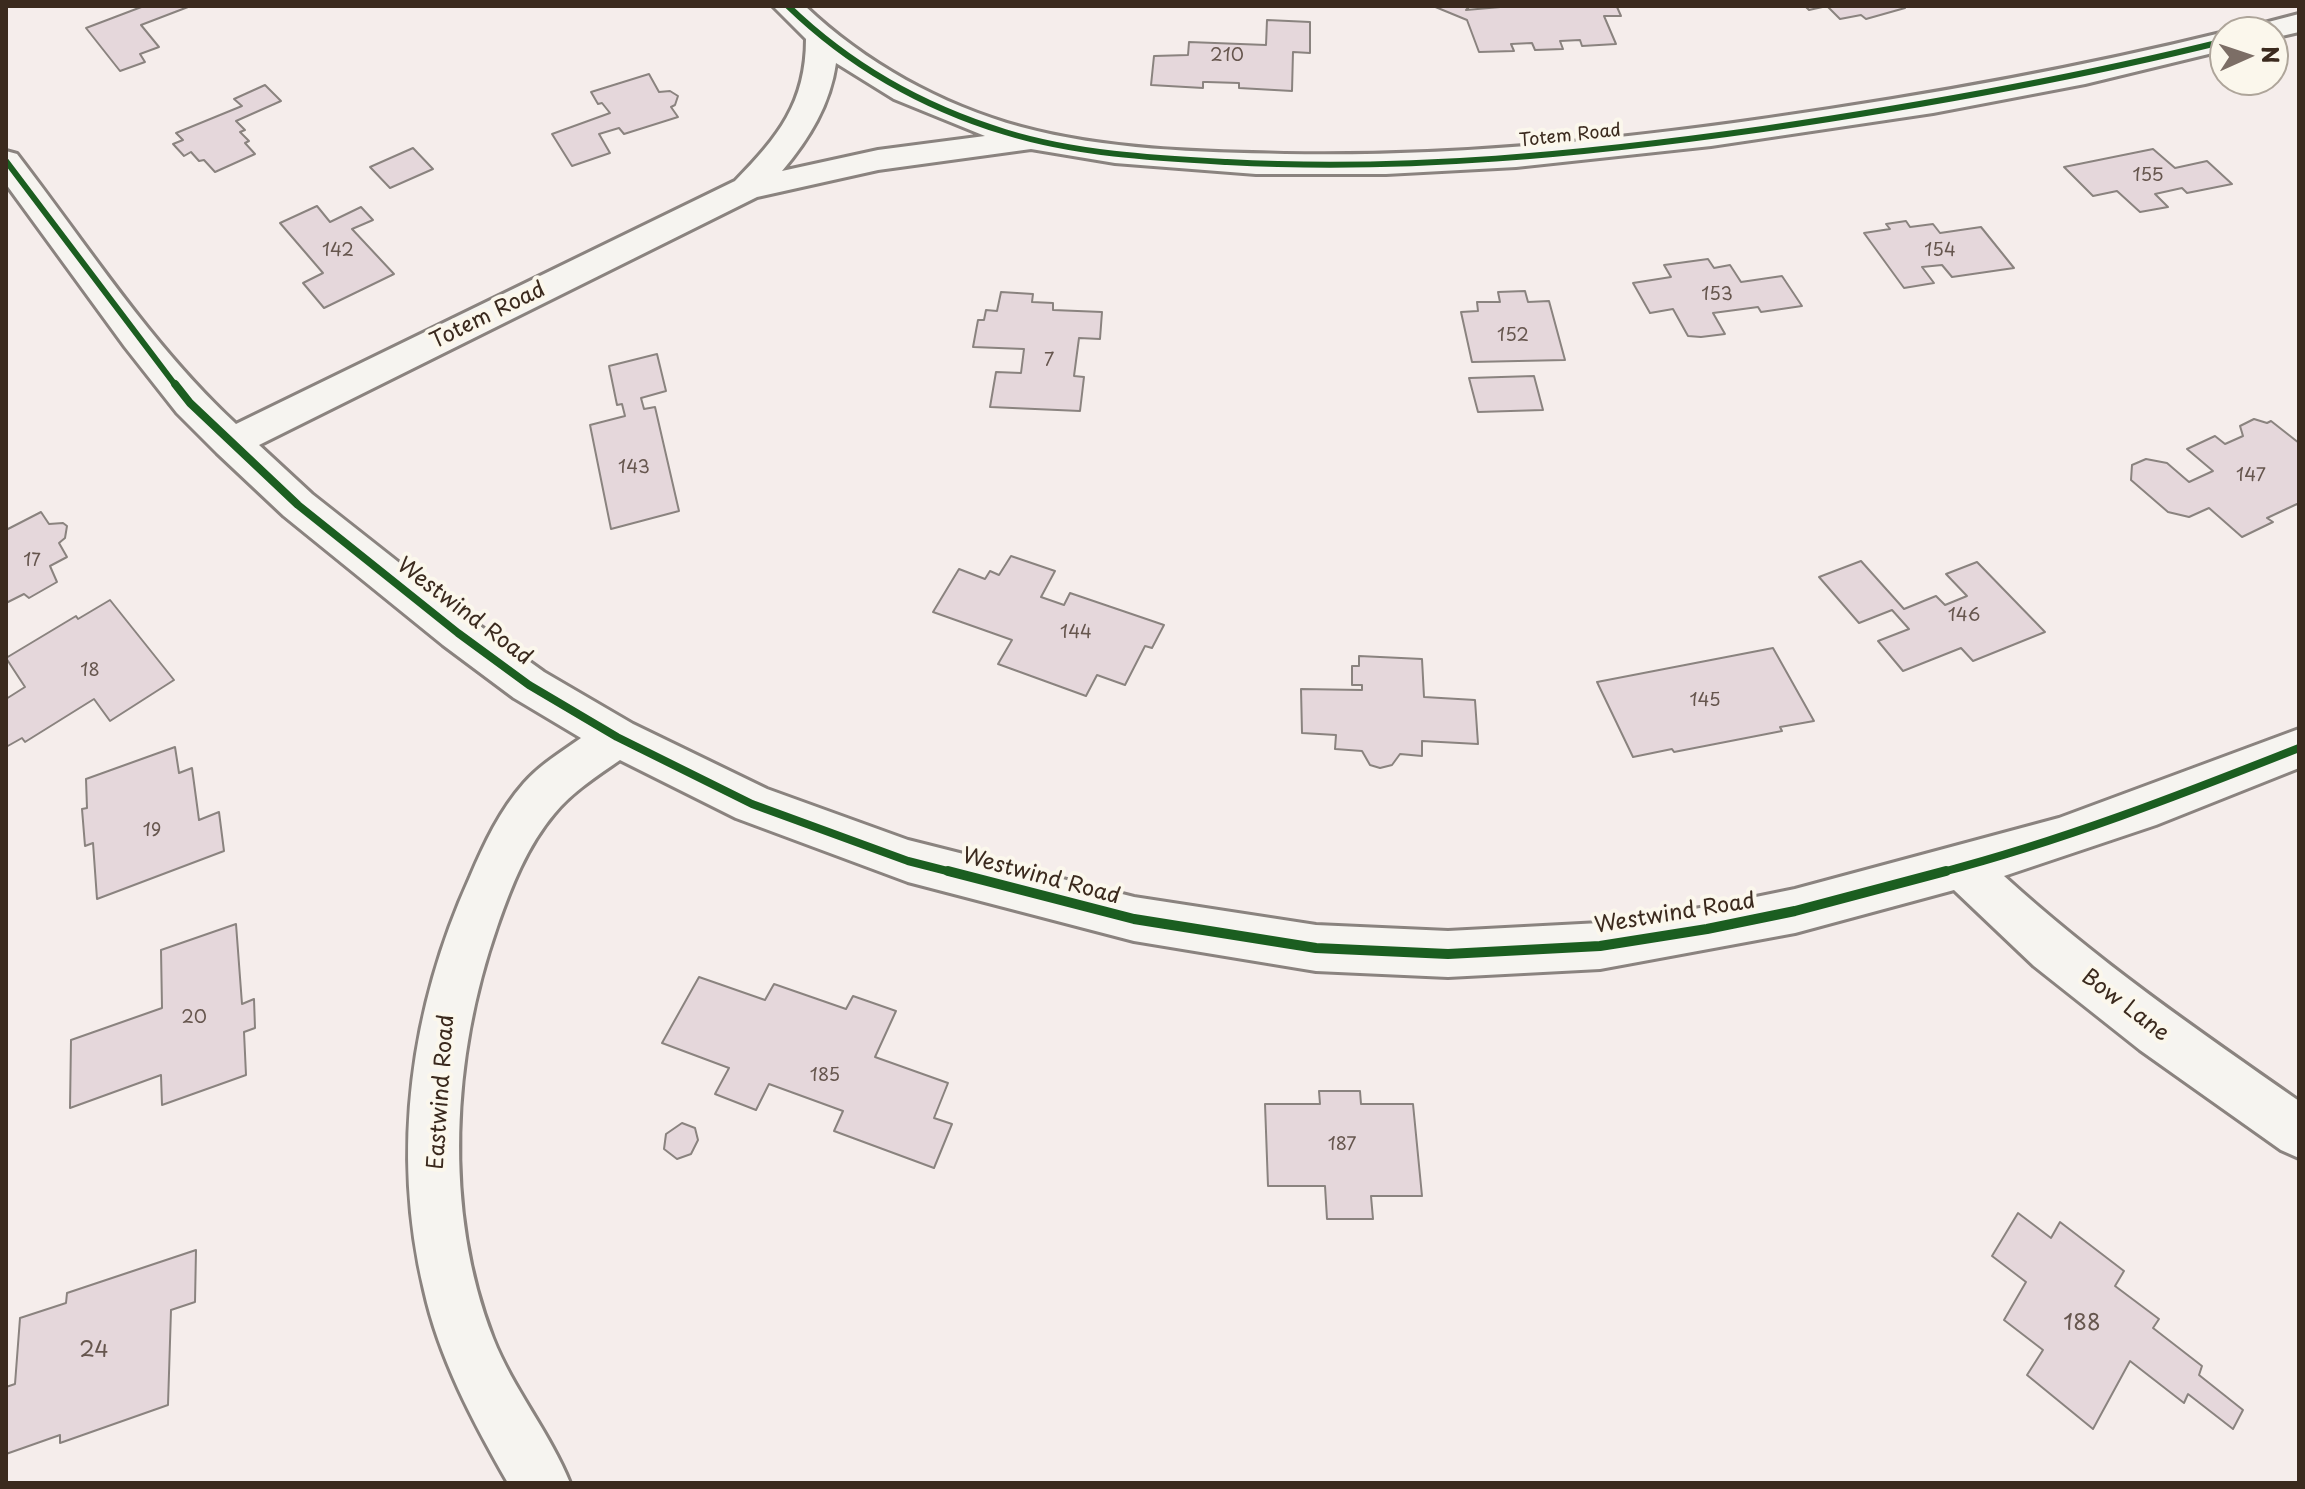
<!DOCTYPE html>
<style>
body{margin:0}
#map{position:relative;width:2305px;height:1489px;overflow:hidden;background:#f5edeb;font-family:"Playpen Sans",sans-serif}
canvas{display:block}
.frame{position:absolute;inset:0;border:8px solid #3b2a1e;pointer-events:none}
.north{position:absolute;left:2209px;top:16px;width:80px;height:80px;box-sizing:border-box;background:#fbf7ec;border:2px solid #aea59a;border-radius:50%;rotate:87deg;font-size:22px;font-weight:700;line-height:32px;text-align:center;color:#3b2a1e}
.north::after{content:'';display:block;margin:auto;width:28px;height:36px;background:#7c6e66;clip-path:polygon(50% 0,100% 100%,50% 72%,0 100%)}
</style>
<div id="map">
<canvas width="2305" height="1489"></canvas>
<div class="frame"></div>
<div class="north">N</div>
</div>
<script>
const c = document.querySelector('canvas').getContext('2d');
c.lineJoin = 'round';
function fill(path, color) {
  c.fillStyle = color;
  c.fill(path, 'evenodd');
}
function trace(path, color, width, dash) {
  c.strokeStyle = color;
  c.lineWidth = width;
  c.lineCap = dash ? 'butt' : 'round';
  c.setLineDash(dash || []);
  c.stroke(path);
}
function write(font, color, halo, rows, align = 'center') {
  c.font = font + ' "Playpen Sans",sans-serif';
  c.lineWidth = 8;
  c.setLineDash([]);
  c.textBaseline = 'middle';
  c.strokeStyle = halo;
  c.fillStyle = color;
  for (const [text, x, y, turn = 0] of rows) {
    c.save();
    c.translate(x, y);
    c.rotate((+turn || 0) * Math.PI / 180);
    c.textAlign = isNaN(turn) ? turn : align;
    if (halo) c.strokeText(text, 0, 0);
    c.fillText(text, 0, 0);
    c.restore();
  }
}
const building = new Path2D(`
 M144,6l44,1 -47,18 18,22 -19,7 5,8 -25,9 -34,-43z
 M1433,6h37l-4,4 46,-4h109l-4,1 4,9h-17l12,28 -34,2 -2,-6 -20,1 3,8 -28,1 -3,-7 -21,1 3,7 -35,1 -12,-32z
 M1805,6h98l2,2 -39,11 -5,-4 -21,4 -13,-13 -18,4z
 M1267,20l43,2v31l-17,-1 -1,39 -53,-3v-5l-32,-1h-4v6l-52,-3 3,-29 34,-1 1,-13 77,3z
 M649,74l10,18 11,-1 8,5 -3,9 -4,2 7,10 -54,17 -5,-6 -20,6 11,19 -38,13 -20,-32 58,-21 -8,-10 -4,1 -7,-12z
 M265,85l16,16 -45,20 9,9 -5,2 9,9 -4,2 10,11 -40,18 -11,-12 -5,1 -8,-9 -7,4 -11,-12 10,-4 -7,-7 66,-27 -8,-7z
 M413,148l20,21 -43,19 -20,-21z
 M2153,149l22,19 32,-7 25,23 -45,9 -5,-5 -27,6 13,13 -28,5 -23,-21 -24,5 -29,-29z
 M317,206l13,16 31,-15 12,13 -21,9 42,45 -70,34 -21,-25 20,-10 -43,-50z
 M1906,221l4,6 23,-3 7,9 41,-6 33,41 -62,9 -10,-12 -20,2 12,16 -30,5 -40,-55 26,-4 -4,-5z
 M1708,259l6,9 16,-3 11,17 41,-6 20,30 -41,6 -3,-5 -45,6 12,21 -24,3 -13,-1 -15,-27 -23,4 -17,-30 38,-6 -7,-12z
 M1525,291l3,11 21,-1 16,59 -93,2 -11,-50 17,-1 -1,-9h23l-2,-10z
 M1001,292l32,2 -1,8 21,1v7l49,2 -2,27 -21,-1 -5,38 10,1 -4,34 -90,-4 6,-35 25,1 3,-24 -51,-2 5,-27h6l2,-10 11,1z
 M657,354l9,37 -25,7 3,11 11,-2 24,104 -68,18 -21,-104 35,-9 -3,-12 -5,1 -8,-39z
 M1534,376l9,34 -65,2 -9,-34z
 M2254,419l13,4 4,-2 28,22v63l-2,-2 -30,14 6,4 -31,15 -33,-29 -20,9 -21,-5 -37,-32 1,-15 14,-6 21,4 22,19 24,-11 -26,-22 28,-13 10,8 18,-8 -3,-10z
 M41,512l8,12 14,-1 4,3 -2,12 -6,5 8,14 -17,9 7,16 -28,16 -5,-4 -18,9v-73z
 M1011,556l44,15 -14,26 23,8 6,-12 94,32 -12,23 -7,-2 -20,39 -28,-10 -11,21 -88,-32 14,-24 -79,-28 26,-43 26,10 5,-8 9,4z
 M1861,561l43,48 32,-13 9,9 22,-9 -21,-22 31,-12 68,70 -72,29 -12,-13 -58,23 -25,-30 31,-12 -17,-19 -33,13 -40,-46z
 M110,600l64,80 -64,41 -16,-22 -69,43 -3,-4 -16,9v-48l19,-12 -19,-29 70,-42 2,3z
 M1773,648l41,73 -34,6 2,4 -108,21 -2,-3 -39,8 -36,-75z
 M1359,656l63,3 2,38 51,3 3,44 -56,-3v15l-22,-2 -8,11 -12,3 -10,-3 -8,-14 -27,-2 1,-14 -34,-2 -1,-44 61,1v-5h-10v-19h7z
 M175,747l4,26 13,-5 7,52 20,-8 5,39 -127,48 -4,-56 -8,3 -3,-37 5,-1 -1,-29z
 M236,924l6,80 12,-5 1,29 -11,4 2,43 -84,30 -1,-30 -91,33 1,-68 91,-32 -1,-58z
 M699,977l66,23 9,-16 72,25 7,-13 43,15 -21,46 73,26 -14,35 18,6 -18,44 -100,-37 9,-20 -74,-27 -13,26 -41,-16 14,-26 -67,-25z
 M1319,1091h41l1,13h52l9,92h-51l2,23h-46l-2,-33h-57l-3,-82h55z
 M682,1123l13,5 3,12 -7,14 -14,5 -13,-10 2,-15z
 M2018,1213l33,25 9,-16 64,49 -9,15 44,33 -6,9 49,38 -3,9 44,35 -10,19 -45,-35 -4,9 -54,-42 -37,68 -66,-54 16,-25 -39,-30 22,-38 -34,-26z
 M196,1250l-1,52 -24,8 -3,95 -108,38v-8l-54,19v-67l9,-3 5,-66 46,-15 1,-10z`);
const minor = new Path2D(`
 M773,6h32c60,57 136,99 216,121 85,23 177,25 264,27 162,3 324,-13 484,-36 154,-22 305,-49 456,-86v18l-140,34 -152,29 -222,33 -195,21 -130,7h-130l-141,-11 -84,-14 -153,21 -121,27 -498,248 53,49 161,127 71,51 89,52 134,65 141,51 226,57 182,28 132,6 152,-8 107,-16 88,-18 264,-71 240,-89v39l-143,57 -152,51c92,84 193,154 295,225v57l-18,-8 -141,-100 -106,-84 -80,-76 -159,43 -195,36 -152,8 -132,-6 -182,-30 -226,-59 -172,-64 -116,-58c-23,16 -48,32 -66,54 -27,32 -43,73 -57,113 -45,129 -54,282 -4,411 20,51 57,95 77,145h-62c-35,-61 -69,-125 -84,-193 -33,-140 -13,-283 46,-413 14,-33 30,-67 54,-94 16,-18 37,-31 57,-45l-67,-40 -71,-53 -159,-129 -67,-63 -40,-40 -52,-66 -119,-163v-33l11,3c70,91 135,192 219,270l499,-243c43,-44 71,-78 71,-142zM836,63l58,36 91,37 -107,14 -96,21c27,-32 48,-66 54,-108z
 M2299,14v18l-26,6v-6h-25l5,-6z`);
const cyclewayFar2 = new Path2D(`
 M788,6c62,60 135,101 217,126 71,22 148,26 222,30 179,10 359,-8 536,-33 156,-23 309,-50 462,-88
 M6,161l170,225`);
const cyclewayFar1 = new Path2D(`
 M175,384l15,19 108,102 160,128 71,52 88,52 135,67 156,57 47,12
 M1939,873c123,-32 241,-78 360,-125`);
const cycleway = new Path2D(`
 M948,871l186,48 182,29 132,6 152,-8 107,-17 88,-18 151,-40`);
const numberNames = [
 ["210",1227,56],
 ["155",2148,176],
 ["142",338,251],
 ["154",1940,251],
 ["153",1717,295],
 ["152",1513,336],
 ["7",1049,361],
 ["143",634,468],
 ["147",2251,476],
 ["17",32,561],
 ["146",1964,616],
 ["144",1076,633],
 ["18",90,671],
 ["145",1705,701],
 ["19",152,831],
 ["20",194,1018],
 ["185",825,1076],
 ["187",1342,1145]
];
const farStreetnames = [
 ["Totem Road",1570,136,-6]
];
const streetNames = [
 ["Totem Road",488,316,-26],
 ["Westwind Road",464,612,37],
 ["Westwind Road",1041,877,15],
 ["Westwind Road",1675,914,-9],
 ["Bow Lane",2125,1006,37],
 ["Eastwind Road",442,1092,-86]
];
const nearNumbernames = [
 ["188",2082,1324],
 ["24",94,1351]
];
fill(building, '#e5d7db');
trace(building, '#8a837f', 2);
trace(minor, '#8a837f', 6);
fill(minor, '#f6f4f0');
trace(cyclewayFar2, '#1b5e20', 6);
trace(cyclewayFar1, '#1b5e20', 8);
trace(cycleway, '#1b5e20', 10);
write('18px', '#66564e', null, numberNames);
write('18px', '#3b2a1e', '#fbf7ec', farStreetnames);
write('22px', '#3b2a1e', '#fbf7ec', streetNames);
write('22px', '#66564e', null, nearNumbernames);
</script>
